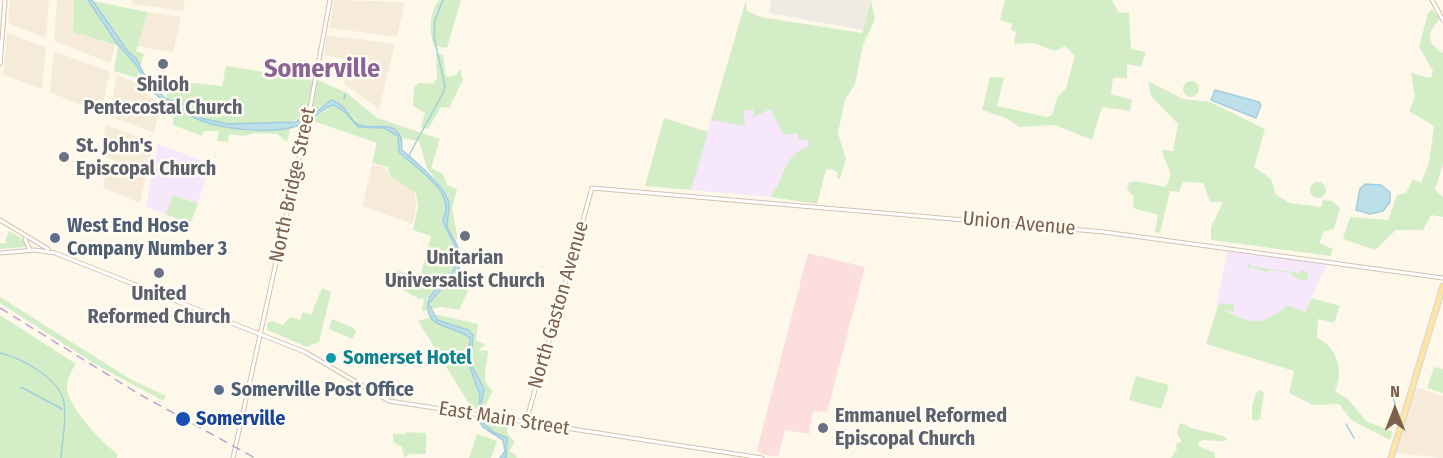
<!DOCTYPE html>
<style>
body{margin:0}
#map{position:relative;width:1443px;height:458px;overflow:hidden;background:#fef8eb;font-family:"Fira Sans Condensed",sans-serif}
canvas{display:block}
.north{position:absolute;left:1365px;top:380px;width:60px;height:60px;-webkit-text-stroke:4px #fffbf3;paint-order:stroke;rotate:0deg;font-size:16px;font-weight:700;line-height:24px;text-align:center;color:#7c614b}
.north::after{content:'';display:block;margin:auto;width:21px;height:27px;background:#7c614b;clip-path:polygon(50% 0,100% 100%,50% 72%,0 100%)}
</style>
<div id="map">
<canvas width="1443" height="458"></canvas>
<div class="north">N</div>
</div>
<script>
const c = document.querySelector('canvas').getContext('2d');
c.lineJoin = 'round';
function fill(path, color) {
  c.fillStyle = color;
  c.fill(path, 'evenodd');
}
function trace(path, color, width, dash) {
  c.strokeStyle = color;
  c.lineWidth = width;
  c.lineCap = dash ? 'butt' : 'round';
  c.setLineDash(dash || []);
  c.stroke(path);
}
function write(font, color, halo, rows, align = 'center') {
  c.font = font + ' "Fira Sans Condensed",sans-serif';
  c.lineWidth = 5;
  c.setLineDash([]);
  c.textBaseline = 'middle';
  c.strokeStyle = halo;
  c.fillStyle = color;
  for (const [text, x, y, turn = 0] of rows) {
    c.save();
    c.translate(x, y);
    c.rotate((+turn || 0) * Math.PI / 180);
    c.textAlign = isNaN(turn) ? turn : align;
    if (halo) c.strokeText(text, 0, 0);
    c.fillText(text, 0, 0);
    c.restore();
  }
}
const residential = new Path2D(`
 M10,0h39l-3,38 -38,-15z
 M57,0h17l-1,32 42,14 -5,17 -56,-22z
 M133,0h52l-2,11 -51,-7z
 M334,0l71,2 -8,35 -68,-9z
 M148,12l33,5 -8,36 -36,-7z
 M7,33l39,14 -4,42 -39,-15z
 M327,35l68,9 -16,65 -35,-25 5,-24 -25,-5z
 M54,51l56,21 -9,41 -51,-21z
 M117,75l15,6 29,24 -7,28 -45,-17z
 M106,125l47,17 -13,61 -37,-15 2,-11 8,-2 2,-15 -15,-4z
 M372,165l9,1 33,21 2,19 -3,18 -51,-18z
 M1416,387l27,9v62l-47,-5z`);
const industrial = new Path2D(`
 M771,0h99l-7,30 -94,-17z`);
const education = new Path2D(`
 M769,38l42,110 -41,49 -79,-7 34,-119z
 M158,144l53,20 -21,60 -44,-17z
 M1228,250l99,14 -22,48 -18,-7 -15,14 -23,3 -33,-16z`);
const medical = new Path2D(`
 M808,253l57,14 -38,145 -14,-1 -4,23 -24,-4 -7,27 -17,-3 -4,-4z`);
const green = new Path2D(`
 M74,0c26,0 49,8 74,12l-12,39 8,3 -7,24 -23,-7 4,-25 -45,-14z
 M440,0h21l-14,48 -13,-2c-5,-12 -5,-37 6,-46z
 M746,0l1,11 13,6 102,16 9,-33 4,19 -12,26 -8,39 -10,16 -7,33 8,26 -6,20 -3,-1 1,-5 -6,-4 -6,1 -9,34 -47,-7c15,-17 13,-44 39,-50l-2,-8 -8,1 -2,-7 -13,2 -14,-26 -16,8 -1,-8 -10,2 2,15 -34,-6z
 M1005,0h107l6,12 11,1 2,36 15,3 -5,15 -14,-3v14h-14l-2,16 21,6 -2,11 -28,-4 -10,33 -37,-15 -36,2 -13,-9 -24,-8 8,-33 14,1 -7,28 50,11 5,-2 5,-17 9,-10 9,-32 -10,-10 -10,5 -21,-8 -20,1 2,-12 -5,-2 1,-6 -12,-4z
 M1432,9l8,10c-13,14 -15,23 3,34v111l-8,26 8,7v20l-12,-2 -8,15h-27l-21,20 -32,-11 7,-22 38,3 9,-25 9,-2 7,-14 8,4 8,-20 5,-37 -25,-15 6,-14 -4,-24 20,5 2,-7 -14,-24 9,-34z
 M436,53l7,2 3,22 10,-2 4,-7 3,12 -14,28 -8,-1 -13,22 -7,-2 4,-14 -12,-7 1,-18 4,-5 15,1 4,-6z
 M226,66l94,15 27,12 30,25 63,21 -9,29 12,6 4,11 10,4 -5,19 6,33 -11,-14 3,-21 -2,-10 -21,-28 -8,-27 -17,-3 -12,-11 -29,-2 -26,-24c-20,3 -22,20 -51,21l6,8 -3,12 -10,-8 -21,-1 -12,3 -15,-2 -1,8 -11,-1 2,-10h-15l-2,5 -29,-11v-16l-5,-2 1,-7 -3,-1 2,-10 21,2 2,-8 31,3z
 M1183 89a8 8 0 1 1 16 0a8 8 0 1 1-16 0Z
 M1148,81l35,18 27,3 55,27 -11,38 17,12 5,16 14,8 31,4 2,-7 9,1 8,7 -6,21 -10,2 -5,12 14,6 -3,7 -119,-16v-13l12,-25h-13l-7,-19 -20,-1 -4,10 -9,-1 -10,42 -5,-1 3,-17 -25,-7 1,-11 -7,-8 2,-6 6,-2 31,6 5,-13 -10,-24 12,1 5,-27 -27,-28z
 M334,105l12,8 12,14 26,1 14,8 1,16c18,17 59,40 44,68 2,10 9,17 13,27 8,22 -15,39 -29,51v12l-5,1 2,-13 -5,1 -26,-15 3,-14 24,7 11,-41 -18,-6 5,-23 -2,-14 -25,-17 -3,-9 -16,-4 5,-20 -67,-23z
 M664,118l44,14 -17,58 -46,-4z
 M1310 190a8 8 0 1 1 16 0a8 8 0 1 1-16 0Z
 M173,195l25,9 -8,20 -24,-10z
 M9,231l15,9 2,7 -26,2v-6h7l-2,-2z
 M1251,263l-1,3 49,7 3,-3 6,3v5l-5,3 -12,-6 1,-2 -22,-3 -3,2 -17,-5 -2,2 -1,-4z
 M451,282l18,7 -10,21 -17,-3 -11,2v-8z
 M322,288l9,4 -12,50 -12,5 -40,-17v-7l6,-2 10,4 7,-8 10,3 3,-8 8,3z
 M0,297l132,83 34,16 -3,5 -68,-37 -95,-61z
 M1312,298l28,8 -6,17 -16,-4 -1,19c21,9 27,35 18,53l14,9 17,21 27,11 -3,8 -39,-20 -12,-16 -26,1 -24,-12 5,-22 -88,-27 13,-41 15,2v7l-12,-3c27,14 40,19 65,-4l18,7z
 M0,315l76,49c-5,7 -10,17 -9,26 3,18 35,54 50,63v5h-117z
 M438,315l40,9 -2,16 10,5 -8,5 10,1c0,12 -9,32 5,39l-10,21 -12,-4 -53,-86z
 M332,319l22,9 2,4 -4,7 -23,-10z
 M1434,367l9,2v24l-16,-5z
 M1136,376l33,9 -8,24 -32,-9z
 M1261,390l3,3 -4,26 -4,2 -4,-2v-12l4,-15z
 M484,421l24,2 -1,10 8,9 -6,9 8,5 -1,2h-10l-2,-22 -11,-4z
 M1182,423l9,5 33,8 3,4c-10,4 -20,-3 -29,2l1,4 16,7v5h-44l6,-9 -1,-5 6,-3 -5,-7 2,-9z
 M406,432l20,1v21h-16l-6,4 -2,-11 -9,-5v-8h12z
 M477,434l20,7 -6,17h-22z`);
const water = new Path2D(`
 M88,0h4l37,53 7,5 12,24 18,17 15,4 20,15 27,6 68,-2 20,-10 15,-12c16,4 17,20 29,25 13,5 32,-5 40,11 3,4 1,9 2,14 12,10 45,38 47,53 1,7 -2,16 -2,24 12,21 23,34 2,56 -7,7 -15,12 -20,21l8,16 31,10 5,5 -2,29 13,25 -4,22 4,12 9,9 14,6 -1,20h-6l5,-7 -2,-11 -20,-13 -5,-8 2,-24 -12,-33 2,-24c-15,-14 -49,-7 -41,-40 11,-17 36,-27 26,-52 -3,-9 -10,-16 -12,-26 14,-28 -25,-50 -44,-68l-1,-16 -14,-8 -26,-1 -12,-14 -12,-8c-12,2 -19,14 -31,19 -30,12 -91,6 -117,-11l2,-1 -26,-12 -15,-14 -10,-20 -21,-24z
 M1215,90l44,12 2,3 -5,13 -45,-18z
 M1365,184l16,1 9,7v10l-7,9 -13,3 -14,-4 4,-21z`);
const stream = new Path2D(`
 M344,99l1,-5
 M408,157l35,-64 2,-7 -11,-49 1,-17 8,-20
 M0,353c21,5 60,25 64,50 3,18 -2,37 -3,55
 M21,387l41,22
 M1391,422l4,-19 -2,-5
 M1346,424l8,14`);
const minor = new Path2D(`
 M1432,0l11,20
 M0,64l5,-64
 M0,220l48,29
 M25,239l5,11
 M0,253l35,-3 20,3 250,99 84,49 373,57
 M526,422l66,-234 512,44 339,46
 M233,458l77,-350 20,-108`);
const major = new Path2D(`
 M1391,458l52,-172`);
const rail = new Path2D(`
 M0,308l139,86 116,64`);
const markers = [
 [163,64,6,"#6b7280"],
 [64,157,6,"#6b7280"],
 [465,236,6,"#6b7280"],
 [55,238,6,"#5c6f8a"],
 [159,273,6,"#6b7280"],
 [331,358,6,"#0f9aa8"],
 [219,390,6,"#5c6f8a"],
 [183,419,8,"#1a4fb4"],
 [823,428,6,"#6b7280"]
];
const worshipNames = [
 ["Shiloh",163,85],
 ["Pentecostal Church",163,108],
 ["St. John's",76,146,"left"],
 ["Episcopal Church",76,169,"left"],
 ["Unitarian",465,258],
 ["Universalist Church",465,281],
 ["United",159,294],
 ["Reformed Church",159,317],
 ["Emmanuel Reformed",835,416,"left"],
 ["Episcopal Church",835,439,"left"]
];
const streetNames = [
 ["North Bridge Street",293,185,-78],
 ["Union Avenue",1019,224,5],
 ["North Gaston Avenue",559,305,-74],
 ["East Main Street",504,419,9]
];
const serviceNames = [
 ["West End Hose",67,226],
 ["Company Number 3",67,249],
 ["Somerville Post Office",231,390]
];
const cultureNames = [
 ["Somerset Hotel",343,358]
];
const transitNames = [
 ["Somerville",196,419]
];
const districtNames = [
 ["Somerville",322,70]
];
fill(residential, '#f6ebd9');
fill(industrial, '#efeae3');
fill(education, '#f6e7fb');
fill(medical, '#fcdede');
fill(green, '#d3eec7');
fill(water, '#bddfea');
trace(water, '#a2cedd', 1.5);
trace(stream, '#a2cedd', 1.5);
trace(minor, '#d2c2af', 5);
trace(major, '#ddd6d0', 7);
trace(minor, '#fff', 3);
trace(major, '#ffe5a1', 4.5);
trace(rail, '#bda6cb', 1.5, [9, 6]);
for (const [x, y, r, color] of markers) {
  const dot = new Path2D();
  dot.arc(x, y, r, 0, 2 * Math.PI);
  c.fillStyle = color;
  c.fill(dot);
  trace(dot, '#fffbf3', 2);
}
write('bold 20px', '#5b616d', '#fffbf3', worshipNames);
write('20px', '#7c614b', '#fffbf3', streetNames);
write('bold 20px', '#4e5e75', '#fffbf3', serviceNames, 'left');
write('bold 20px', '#0d838f', '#fffbf3', cultureNames, 'left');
write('bold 20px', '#164399', '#fffbf3', transitNames, 'left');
write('bold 26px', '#8b6397', '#fffbf3', districtNames);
</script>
